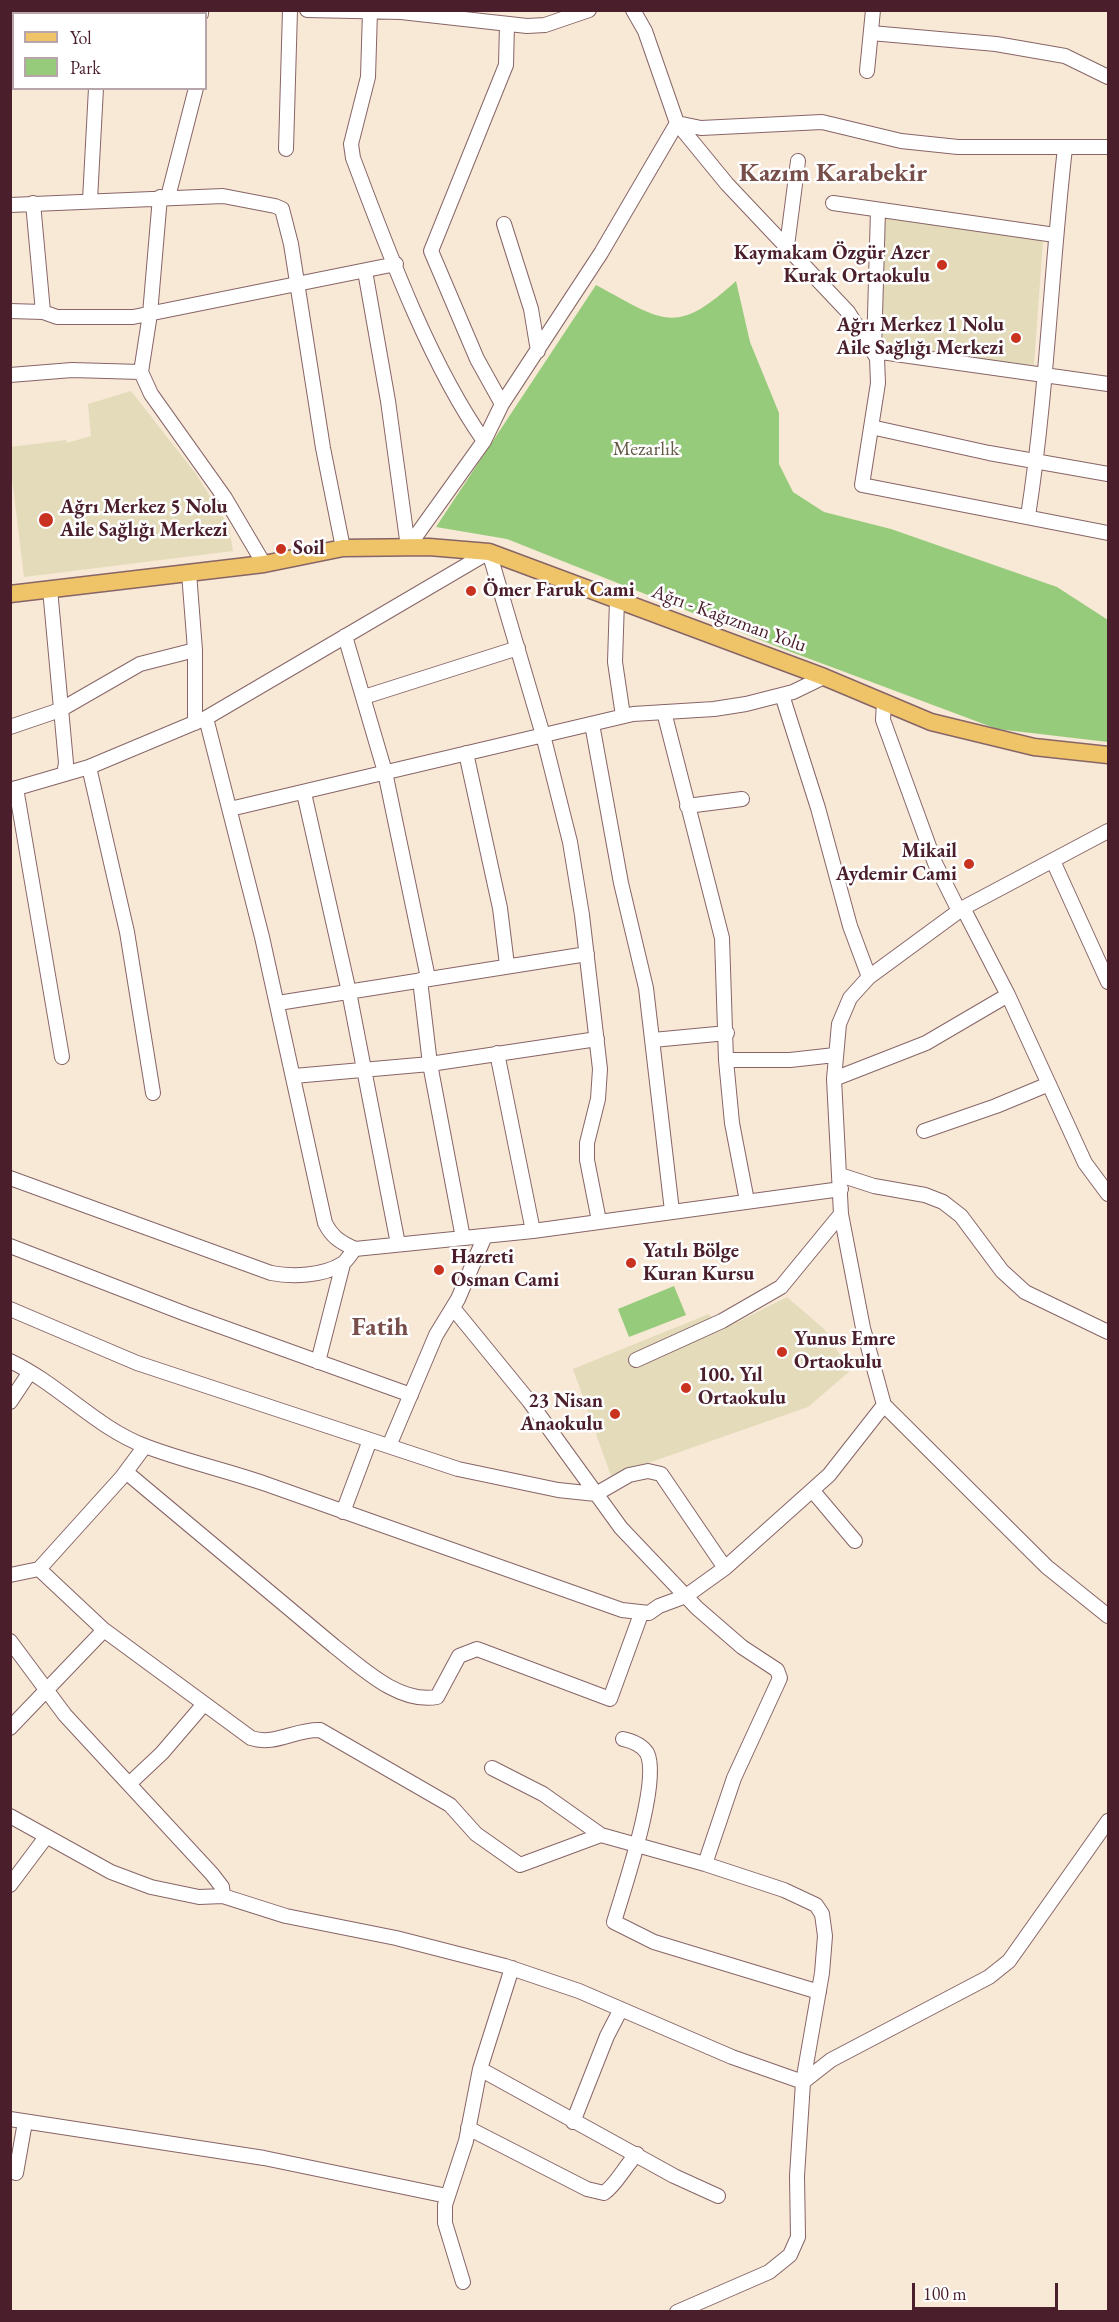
<!DOCTYPE html>
<meta charset="utf-8">
<style>
body{margin:0}
#map{position:relative;width:1119px;height:2322px;overflow:hidden;background:#f8e8d6;font-family:"EB Garamond",serif}
canvas{display:block}
.frame{position:absolute;inset:0;border:12px solid #4a1f2b;pointer-events:none}
.legend{position:absolute;left:12px;top:12px;width:195px;height:78px;box-sizing:border-box;background:#fff;border:2px solid #b7a5aa;margin:0;padding:8px 10px;list-style:none;font-size:18px;color:#4a1f2b}
.legend li{display:flex;align-items:center;gap:12px;height:30px}
.legend b{width:30px;border:2px solid #b7a5aa}
.scale{position:absolute;left:912px;top:2283px;width:146px;height:27px;box-sizing:border-box;border:3px solid #4a1f2b;border-top:0;padding-left:8px;font-size:18px;line-height:21px;white-space:nowrap;color:#4a1f2b;-webkit-text-stroke:4px #fff;paint-order:stroke}
</style>
<div id="map">
<canvas width="1119" height="2322"></canvas>
<div class="frame"></div>
<ul class="legend">
<li><b style="height:8px;background:#efc469"></b>Yol</li>
<li><b style="height:16px;background:#97cb7c"></b>Park</li>
</ul>
<div class="scale">100 m</div>
</div>
<script>
const c = document.querySelector('canvas').getContext('2d');
c.lineJoin = 'round';
function fill(path, color) {
  c.fillStyle = color;
  c.fill(path, 'evenodd');
}
function trace(path, color, width, dash) {
  c.strokeStyle = color;
  c.lineWidth = width;
  c.lineCap = dash ? 'butt' : 'round';
  c.setLineDash(dash || []);
  c.stroke(path);
}
function write(font, color, halo, rows, align = 'center') {
  c.font = font + ' "EB Garamond",serif';
  c.lineWidth = 5;
  c.setLineDash([]);
  c.textBaseline = 'middle';
  c.strokeStyle = halo;
  c.fillStyle = color;
  for (const [text, x, y, turn = 0] of rows) {
    c.save();
    c.translate(x, y);
    c.rotate((+turn || 0) * Math.PI / 180);
    c.textAlign = isNaN(turn) ? turn : align;
    if (halo) c.strokeText(text, 0, 0);
    c.fillText(text, 0, 0);
    c.restore();
  }
}
const built = new Path2D(`
 M883,216l160,24 -9,125 -56,-6 -90,-16 -13,-16z
 M131,391l65,83 33,53 4,24 -209,26 -13,-107v-23l55,-7 1,3 24,-7 -3,-32z
 M787,1297l37,32 26,42 -42,36 -197,69 -38,-107 136,-55 9,18z`);
const green = new Path2D(`
 M736,281l14,61 29,71v51l14,28 31,20 67,17 166,58 51,33v122l-111,-13 -211,-79 -279,-111 -71,-12 160,-242c67,36 79,52 140,-4z
 M674,1286l12,29 -57,22 -11,-28z`);
const minor = new Path2D(`
 M201,10v4
 M307,10l94,2 126,14 18,-1 44,-15
 M633,10l12,21 32,92 50,61 121,128 29,46 1,25 -16,102 246,48
 M10,11l44,-1
 M370,11l-2,66 -17,67 2,14c34,90 76,205 131,283
 M101,14v-4
 M871,33l125,11 69,12 43,21
 M867,71l6,-61
 M286,149l4,-139
 M168,197l28,-109
 M90,200l6,-112
 M33,203l10,109
 M833,203l222,32
 M10,205l213,-9 52,10 7,3 9,35 32,204 20,100
 M878,210l-4,141 234,33
 M504,224l27,85 7,42
 M787,246l11,-85
 M365,271l23,130 20,146
 M10,311l33,1 14,5h76l263,-53
 M141,372l9,-58 10,-117
 M10,375l62,-5 69,2 10,22 74,104 39,66
 M502,404l-25,-45 -46,-108 75,-186 1,-41
 M871,427l118,26 119,21
 M1028,516c19,-122 23,-246 37,-368
 M408,547l76,-106 18,-37 99,-151 76,-130 24,5 121,-6 79,19 57,6h150
 M189,573l6,77v73
 M50,589l16,174 -2,11
 M617,600l-2,62 8,54
 M345,636l40,136 43,206
 M782,695l36,113 32,118 19,51
 M364,697l154,-49
 M884,702l-1,18 52,143 24,48
 M664,712l58,226 4,122 6,63 15,78
 M206,718l56,219 63,286c7,14 15,19 30,26l178,-18 308,-42
 M592,724l29,159 25,105 26,223
 M10,727l50,-17 80,-46 55,-14
 M466,753l34,155 7,57
 M89,767l38,165 26,161
 M16,788l46,269
 M10,790l79,-23 117,-49 283,-166 54,183 27,107 12,73 18,154 -2,30 -11,44v17l12,61
 M304,793l45,199 49,252
 M687,806l55,-7
 M230,809l403,-95 81,-5 32,-5 47,-12 31,-15
 M1108,831l-145,77 -94,69 -19,21 -11,26 -5,55 7,135 22,114 21,77 163,162 61,49
 M1053,861l55,121
 M963,908l45,87 77,168 23,31
 M420,980l10,84 33,174
 M278,1003l309,-49
 M653,1040l74,-7
 M497,1053l36,178
 M726,1060h64l45,-5
 M294,1076l136,-12 167,-25
 M834,1079l92,-36 82,-48
 M924,1131l72,-25 53,-22
 M840,1175l34,11 51,9 18,7 18,14 41,55 23,21 83,40
 M10,1178l261,95c21,4 52,3 71,-9 5,-3 9,-11 13,-15
 M10,1246l176,68 225,81
 M453,1308l76,93 92,127 76,80 45,39 35,23 3,8 -46,100 -29,86
 M10,1309l127,54 321,106 100,21 38,4 33,-19 19,-4 13,3 64,94
 M636,1360l86,-39 59,-34 60,-73
 M10,1361c49,23 85,66 135,85 39,15 81,24 121,38 119,41 237,85 356,126l27,3 10,-7 27,-10 39,-28 104,-93 55,-70
 M318,1362l25,-98
 M10,1402l20,-30
 M389,1446l47,-111 22,-36 27,-63
 M126,1472l208,174c28,22 65,58 103,51l22,-41 18,-7 133,50 31,-85
 M812,1490l43,51
 M343,1512l27,-72
 M39,1569l65,61 147,108c24,8 44,-9 69,-8l130,75 26,29 44,31 81,-30
 M10,1575l29,-6 83,-92 23,-31
 M10,1641l55,74 147,159 10,13 1,9
 M10,1728l94,-98
 M623,1739c9,2 19,6 24,14 14,28 -24,138 -33,169l40,20 165,50
 M129,1784l33,-31 42,-49
 M10,1816l101,56 40,15 48,10 24,-1 63,20 110,22 109,28 74,25 153,66 71,25 19,-109 3,-37 -3,-22 -6,-9 -32,-15 -79,-26 -104,-29 -58,-41 -51,-26
 M10,1885l36,-48
 M480,2069l194,107 44,20
 M10,2119l254,39 183,38
 M573,2122l34,-86 14,-27
 M468,2128l119,61 17,4c13,-9 20,-26 33,-39
 M16,2173l9,-51
 M463,2282l-18,-59v-18l21,-64 14,-72 32,-101
 M677,2312l92,-40 21,-17 8,-18 -1,-61 6,-94 28,-22 158,-83 20,-16 99,-140`);
const major = new Path2D(`
 M10,594l254,-30 79,-16 86,-1 60,5 335,125 107,45 103,25 74,8`);
const markers = [
 [942,265,6,"#c8321e"],
 [1016,338,6,"#c8321e"],
 [46,520,8,"#c8321e"],
 [281,549,6,"#c8321e"],
 [471,591,6,"#c8321e"],
 [969,864,6,"#c8321e"],
 [631,1263,6,"#c8321e"],
 [439,1270,6,"#c8321e"],
 [782,1352,6,"#c8321e"],
 [686,1388,6,"#c8321e"],
 [615,1414,6,"#c8321e"]
];
const poiNames = [
 ["Kaymakam Özgür Azer",930,254,"right"],
 ["Kurak Ortaokulu",930,277,"right"],
 ["Ağrı Merkez 1 Nolu",1004,326,"right"],
 ["Aile Sağlığı Merkezi",1004,349,"right"],
 ["Ağrı Merkez 5 Nolu",60,508],
 ["Aile Sağlığı Merkezi",60,531],
 ["Soil",293,549],
 ["Ömer Faruk Cami",483,591],
 ["Mikail",957,852,"right"],
 ["Aydemir Cami",957,875,"right"],
 ["Yatılı Bölge",643,1252],
 ["Kuran Kursu",643,1275],
 ["Hazreti",451,1258],
 ["Osman Cami",451,1281],
 ["Yunus Emre",794,1340],
 ["Ortaokulu",794,1363],
 ["100. Yıl",698,1376],
 ["Ortaokulu",698,1399],
 ["23 Nisan",603,1402,"right"],
 ["Anaokulu",603,1425,"right"]
];
const parkNames = [
 ["Mezarlık",646,450]
];
const streetNames = [
 ["Ağrı - Kağızman Yolu",729,619,20]
];
const districtNames = [
 ["Kazım Karabekir",833,174],
 ["Fatih",380,1328]
];
fill(built, '#e3dbba');
fill(green, '#97cb7c');
trace(minor, '#876567', 16);
trace(major, '#876567', 19);
trace(minor, '#fff', 14);
trace(major, '#efc469', 16);
for (const [x, y, r, color] of markers) {
  const dot = new Path2D();
  dot.arc(x, y, r, 0, 2 * Math.PI);
  c.fillStyle = color;
  c.fill(dot);
  trace(dot, '#fff', 2);
}
write('bold 20px', '#4a1f2b', '#fff', poiNames, 'left');
write('20px', '#655b47', '#fff', parkNames);
write('20px', '#4a1f2b', '#fff', streetNames);
write('bold 26px', '#774e4a', '#fff', districtNames);
</script>
